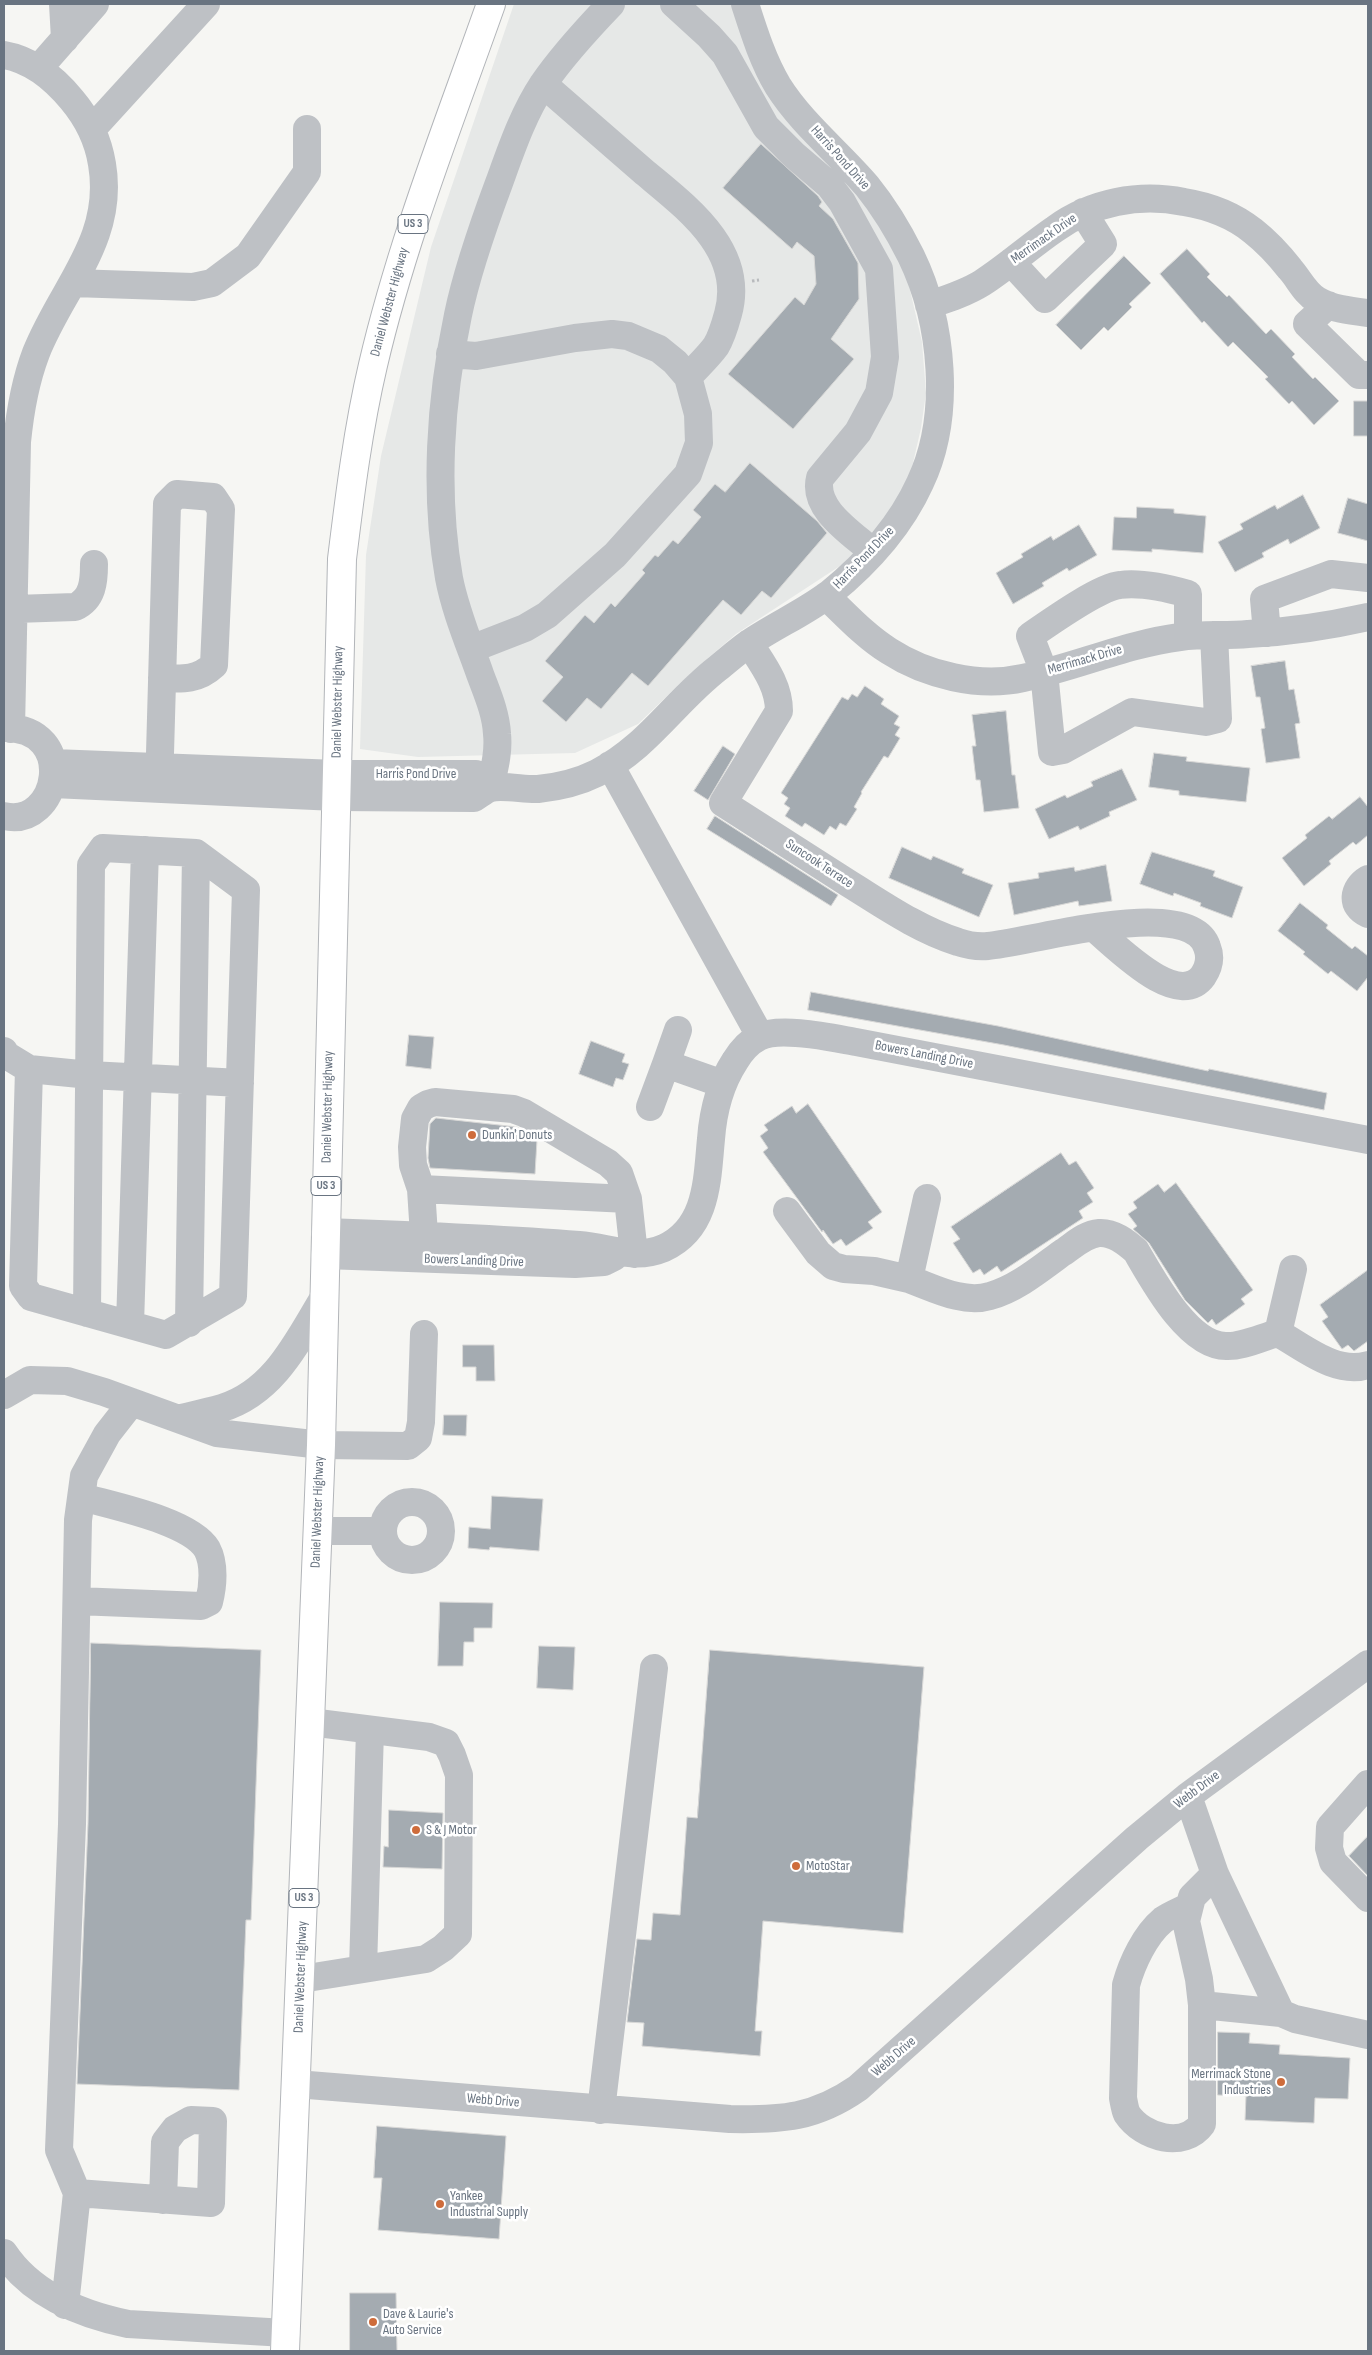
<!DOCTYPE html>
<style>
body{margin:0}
#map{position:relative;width:1372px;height:2355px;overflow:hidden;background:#f6f6f3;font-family:"Sofia Sans Condensed",sans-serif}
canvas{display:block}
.frame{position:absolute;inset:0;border:5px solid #697481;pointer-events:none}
</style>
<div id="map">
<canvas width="1372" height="2355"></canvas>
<div class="frame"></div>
</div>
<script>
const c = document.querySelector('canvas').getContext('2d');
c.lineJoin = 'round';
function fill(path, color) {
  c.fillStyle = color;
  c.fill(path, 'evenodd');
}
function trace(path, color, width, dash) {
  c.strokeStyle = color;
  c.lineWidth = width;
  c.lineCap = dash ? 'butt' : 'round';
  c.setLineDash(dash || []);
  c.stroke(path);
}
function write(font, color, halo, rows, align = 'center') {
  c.font = font + ' "Sofia Sans Condensed",sans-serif';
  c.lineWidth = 5;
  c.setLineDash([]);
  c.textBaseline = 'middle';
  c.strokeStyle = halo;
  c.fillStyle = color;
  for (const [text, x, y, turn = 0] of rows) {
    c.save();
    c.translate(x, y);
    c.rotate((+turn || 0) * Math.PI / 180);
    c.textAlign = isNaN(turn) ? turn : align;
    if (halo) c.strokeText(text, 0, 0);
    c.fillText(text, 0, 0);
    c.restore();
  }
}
const built = new Path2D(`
 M514,4h219l138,203 36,70 15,65 4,51 -5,35 -11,48 -23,41 -41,45 -110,72 -44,38 -54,52 -63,29 -157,4 -58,-8 6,-194 15,-99 50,-209z`);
const building = new Path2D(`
 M761,144l57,52 4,6 -3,4 14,13 25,44 1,36 -28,40 23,20 -61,70 -65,-55 67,-77 9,8 12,-21 -2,-28 -17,-14 -5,7 -69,-61z
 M1187,249l23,25 -3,3 20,20 2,-2 37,39 5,-5 24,25 -3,3 21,22 2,-2 24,24 -25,24 -22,-24 -3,3 -24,-25 3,-2 -35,-35 -5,5 -24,-26 -2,2 -42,-49z
 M1124,256l27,27 -22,21 3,3 -24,24 -4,-4 -23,23 -25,-25z
 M1354,401h14v35h-14z
 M750,463l67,58 10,12 -56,65 -9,-7 -21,24 -18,-15 -75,86 -16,-13 -31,36 -14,-11 -21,24 -24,-21 21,-24 -18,-16 40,-46 9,8 17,-20 4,4 30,-34 -3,-3 13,-15 3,2 15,-17 5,4 23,-27 -8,-7 22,-26 10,8z
 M1303,495l17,33 -30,16 -2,-5 -26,14 2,4 -29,15 -17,-30 25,-13 -3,-5 35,-19 2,4z
 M1348,498l20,6v37l-30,-8z
 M1137,507l37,2v4l32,3 -3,37 -51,-4v3l-40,-2 2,-33 22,1z
 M1079,525l18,30 -28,16 -2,-3 -25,15 2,3 -31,18 -17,-31 27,-16 -2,-3 30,-18 2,4z
 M1285,661l4,29 5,-1 6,34 -5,1 5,34 -34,5 -5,-34 4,-1 -5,-31h-4l-5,-31z
 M865,686l19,13 -3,5 18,12 -5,8 6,3 -5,8 5,3 -12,20 -4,-2 -23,36 1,1 -8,14 3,2 -11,17 -6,-3 -4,7 -6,-4 -6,9 -19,-12 -3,4 -17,-11 5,-8 -6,-4 4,-6 -7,-5 61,-96 6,3 4,-6 5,3z
 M1006,711l6,64h3l4,33 -35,4 -4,-32h-4l-4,-34h4l-4,-31z
 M723,746l12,8 -27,46 -14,-9z
 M1154,753l33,4 -1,4 64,7 -4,34 -67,-7v-4l-30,-4z
 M1122,769l15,31 -28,12 1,4 -30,14 -2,-4 -29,13 -14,-30 30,-14 2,3 26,-12 -2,-4z
 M1360,797l8,10v28l-12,10 -3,-3 -24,19 2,3 -27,22 -22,-28 25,-20 -2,-3 24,-19 3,3z
 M715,816l123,79 -7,11 -124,-77z
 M902,847l29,13 2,-4 31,13 -2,4 31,12 -14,32 -90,-39z
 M1152,852l63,19 -2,5 30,11 -11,31 -32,-12 1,-3 -27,-10 -1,3 -33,-12z
 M1106,865l6,36 -33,5 -1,-5 -64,14 -6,-32 31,-5 -1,-5 36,-6 1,4z
 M1300,903l28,22 -2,3 26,21 3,-3 13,10v21l-11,14 -26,-20 -3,3 -25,-20 2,-2 -27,-21z
 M811,992l187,34 210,45 1,-2 118,24 -3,17 -320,-65 -196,-35z
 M409,1035l25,2 -3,32 -25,-3z
 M591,1041l34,13 -3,8 7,2 -6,16 -7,-2 -3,9 -34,-13z
 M808,1104l74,108 -14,10 5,6 -27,18 -5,-7 -8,5 -10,-14 -1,2 -59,-80 5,-4 -8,-12 8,-6 -4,-5 28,-19 4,7z
 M436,1118l81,9 3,2 -1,10 18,1 -2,34 -105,-6 -2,-10 2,-34z
 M1061,1153l8,12 7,-4 18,27 -7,5 6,9 -14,9 4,7 -82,54 -4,-6 -13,9 -4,-6 -7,4 -20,-30 7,-4 -9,-12z
 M1176,1183l77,107 -12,9 4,5 -29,21 -4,-6 -4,4 -23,-23 -36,-57 -16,-14 4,-3 -9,-12 9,-6 -4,-6 25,-18 6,8z
 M1368,1270v71l-14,10 -6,-6 -6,4 -20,-28 6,-4 -8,-12z
 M463,1345h31l1,36h-19v-14h-13z
 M444,1415h23l-1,21 -23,-1z
 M492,1496l51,3 -4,52 -49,-4 -1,3 -21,-2 1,-21 21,2z
 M440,1602l53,1 -1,25h-18v14h-10l-1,24h-25z
 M91,1643l170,7 -10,270h-5l-7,170 -162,-6 11,-260z
 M539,1646l36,1 -2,43 -36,-2z
 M710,1650l214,17 -21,266 -140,-12 -8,110h7l-2,25 -118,-10 2,-23 -17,-1 10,-83 14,1 2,-27 27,2 7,-98 10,1z
 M389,1810l54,3 -1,56 -59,-2 1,-21 4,1z
 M1368,1836v40l-19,-20z
 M1218,2032l32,1 -1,10 31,2 -1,9 71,4 -2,41 -33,-1 -1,25 -69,-3 1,-24 -28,-1z
 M377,2126l129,10 -7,103 -121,-9 4,-52h-8z
 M350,2293h46l1,58h-47z`);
const path = new Path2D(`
 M752,281l7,-1`);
const minor = new Path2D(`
 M63,4l2,35
 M674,4l35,32 16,18 41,73 28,28 35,30 13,17 37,67 6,88 -6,36 -21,39 -38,46c-8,31 32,55 53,74
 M4,55c28,5 50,23 68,45 16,19 26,39 30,64 13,76 -40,123 -66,189 -11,29 -16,58 -19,89l-6,287
 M39,68l56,-64
 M543,84c33,29 67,58 100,87 43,36 103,79 85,143 -3,11 -6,22 -12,32 -8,11 -19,21 -28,31
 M92,129l114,-125
 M1011,262l34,37 58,-55 -20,-32
 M73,283l120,4 19,-4 36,-27 59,-84v-43
 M929,305c18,-6 37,-12 53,-22 25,-16 48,-37 73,-54 37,-27 84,-36 129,-27 25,4 49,13 69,29 14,11 26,24 37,38 9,10 15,24 27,31 15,9 34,11 51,13
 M1328,305l-21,19 52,51h9
 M450,354l26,2 99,-18 37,-4 16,2 31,13 16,13 13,15 10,37 1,29 -11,31 -73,81 -68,60 -22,13 -54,21
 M826,596c20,19 39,40 63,55 37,24 90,37 134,27 53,-11 103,-34 157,-41 23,-3 46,-1 68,-3 41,-2 80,-8 120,-17
 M15,609l60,-2c18,-8 19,-26 19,-43
 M1267,633l-3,-34 67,-25 37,4
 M1188,636v-42c-21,-6 -46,-12 -68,-9 -21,2 -71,38 -90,51l14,36 8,80 11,-2 69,-38 74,10 12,-3 -4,-84
 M749,643c14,22 30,42 30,68l-56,92c42,27 83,53 125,80 34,21 71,47 110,59 9,3 20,5 30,4 41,-3 202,-52 219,1 4,10 2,20 -4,29 -25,35 -87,-30 -109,-48
 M4,728c75,-1 55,101 0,88
 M53,763l284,11h139l14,14
 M610,765l150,271
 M53,784l283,13 138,1c5,-3 10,-7 14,-9 11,-5 37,1 50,0 20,-2 41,-7 59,-16 51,-26 77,-71 121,-105 10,-8 20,-17 30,-24 26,-18 56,-31 81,-50 37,-30 71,-67 91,-111 32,-67 23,-161 -9,-227 -12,-24 -27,-49 -44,-70 -29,-34 -65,-62 -89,-100 -15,-25 -24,-54 -33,-82
 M490,788c4,-18 9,-36 7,-54 -1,-21 -10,-41 -17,-60 -11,-31 -25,-64 -31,-96 -15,-85 -9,-178 9,-263 9,-44 25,-89 41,-132 12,-33 24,-69 44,-99 20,-29 44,-55 68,-80
 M159,789l8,-285 10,-10 36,3 8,12 -7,156c-16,15 -31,14 -52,13
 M1368,879c-15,9 -18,27 0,35
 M4,1051l2,4 23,14 61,6 150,8
 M666,1064l12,-34
 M29,1069l-6,217 8,11 135,38 67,-39 13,-406 -50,-37 -93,-5 -12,17 -4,448
 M650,1107l16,-43 57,20
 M421,1189l207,10 6,55
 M927,1198l-18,81c25,9 54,25 81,17 26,-7 50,-27 72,-43 11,-7 23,-19 37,-20 14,-1 27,9 37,18 17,29 52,95 90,95 16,1 36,-9 52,-13l15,-64
 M787,1211l31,42 15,13 11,3 30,2 35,8
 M325,1232c85,3 169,6 254,13 30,2 54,16 85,3 44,-20 43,-69 47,-109 2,-27 9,-55 24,-78 6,-10 14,-19 24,-24 21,-11 74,1 97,5l512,98
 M424,1235l-3,-46 -8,-24 -1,-18 3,-28 6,-11 7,-4 7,-2 78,7 11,4 84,50 11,10 9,26
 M325,1255l250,9 29,-2 10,-5
 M189,1323l7,-470
 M130,1325l15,-475
 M1278,1333c27,15 58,42 90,32
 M4,1395l26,-15 37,1 37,11 113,41 104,12 87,1 10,-8 3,-16 3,-88
 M132,1402l-25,32 -23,42 -6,44 -6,304 -13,326 18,43 134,10 2,-82 -22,-1 -16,9 -10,13 -2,58
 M181,1418c13,-3 27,-6 41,-10 52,-16 75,-66 101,-109
 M383 1531a29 29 0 1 1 58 0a29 29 0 1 1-58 0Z
 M318,1531h64
 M77,1601l124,5 8,-4c4,-16 6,-38 -2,-53 -17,-28 -94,-43 -125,-52
 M1368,1784l-38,43 -1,21 4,14 35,36
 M1188,1796l27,78 66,139 14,6 73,16
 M1188,1907c-8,4 -18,8 -25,13 -18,15 -31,43 -37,65l-3,113c1,5 2,12 4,16 16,24 57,35 75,10v-119l-3,-26 -13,-58 6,-24 23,-23
 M363,1969l7,-239
 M301,1979l125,-20 17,-11 15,-14 1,-159 -7,-20 -6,-12 -17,-6 -119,-15
 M1202,2005l79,8
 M296,2084l434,35c52,1 85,-1 128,-31l279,-250 51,-42 180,-132
 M601,2110l53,-442
 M4,2253c28,42 76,61 124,71l158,9
 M65,2305l12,-112`);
const major = new Path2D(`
 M285,2351l36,-906 21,-886c8,-65 16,-130 31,-194 29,-124 76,-242 118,-361`);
const markers = [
 [472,1135,5,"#ce6c3b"],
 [416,1830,5,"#ce6c3b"],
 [796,1866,5,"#ce6c3b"],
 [1281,2082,5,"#ce6c3b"],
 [440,2204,5,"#ce6c3b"],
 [373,2322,5,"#ce6c3b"]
];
const shields = [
 [413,224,30],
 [326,1186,30],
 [304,1898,30]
];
const shieldNames = [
 ["US 3",413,224],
 ["US 3",326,1186],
 ["US 3",304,1898]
];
const streetNames = [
 ["Harris Pond Drive",840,158,48],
 ["Merrimack Drive",1044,239,-35],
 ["Daniel Webster Highway",390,302,-75],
 ["Harris Pond Drive",864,558,-46],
 ["Merrimack Drive",1085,660,-16],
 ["Daniel Webster Highway",338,702,-89],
 ["Harris Pond Drive",416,774],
 ["Suncook Terrace",819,864,33],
 ["Bowers Landing Drive",924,1055,11],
 ["Daniel Webster Highway",328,1107,-89],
 ["Bowers Landing Drive",474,1261,2],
 ["Daniel Webster Highway",318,1512,-88],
 ["Webb Drive",1197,1790,-37],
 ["Daniel Webster Highway",301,1977,-88],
 ["Webb Drive",894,2057,-41],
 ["Webb Drive",493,2101,5]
];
const poiNames = [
 ["Dunkin' Donuts",482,1135],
 ["S & J Motor",426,1830],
 ["MotoStar",806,1866],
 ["Merrimack Stone",1271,2074,"right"],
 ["Industries",1271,2090,"right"],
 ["Yankee",450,2196],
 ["Industrial Supply",450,2212],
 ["Dave & Laurie's",383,2314],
 ["Auto Service",383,2330]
];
fill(built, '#e6e8e7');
fill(building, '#a4abb1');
trace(building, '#d7d7d6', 1);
trace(major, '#b2b5b9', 30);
trace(path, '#b8babd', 3, [2.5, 2.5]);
trace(minor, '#bec1c5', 28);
trace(major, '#fff', 28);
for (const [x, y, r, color] of markers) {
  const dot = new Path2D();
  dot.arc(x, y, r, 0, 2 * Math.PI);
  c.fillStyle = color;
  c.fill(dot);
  trace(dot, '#fff', 2);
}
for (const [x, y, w] of shields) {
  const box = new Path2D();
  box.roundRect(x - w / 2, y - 9.5, w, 19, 4);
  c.fillStyle = '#fff';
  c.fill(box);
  trace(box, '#697481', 1);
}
write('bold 12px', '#697481', null, shieldNames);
write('14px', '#697481', '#fff', streetNames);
write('14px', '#697481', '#fff', poiNames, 'left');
</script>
